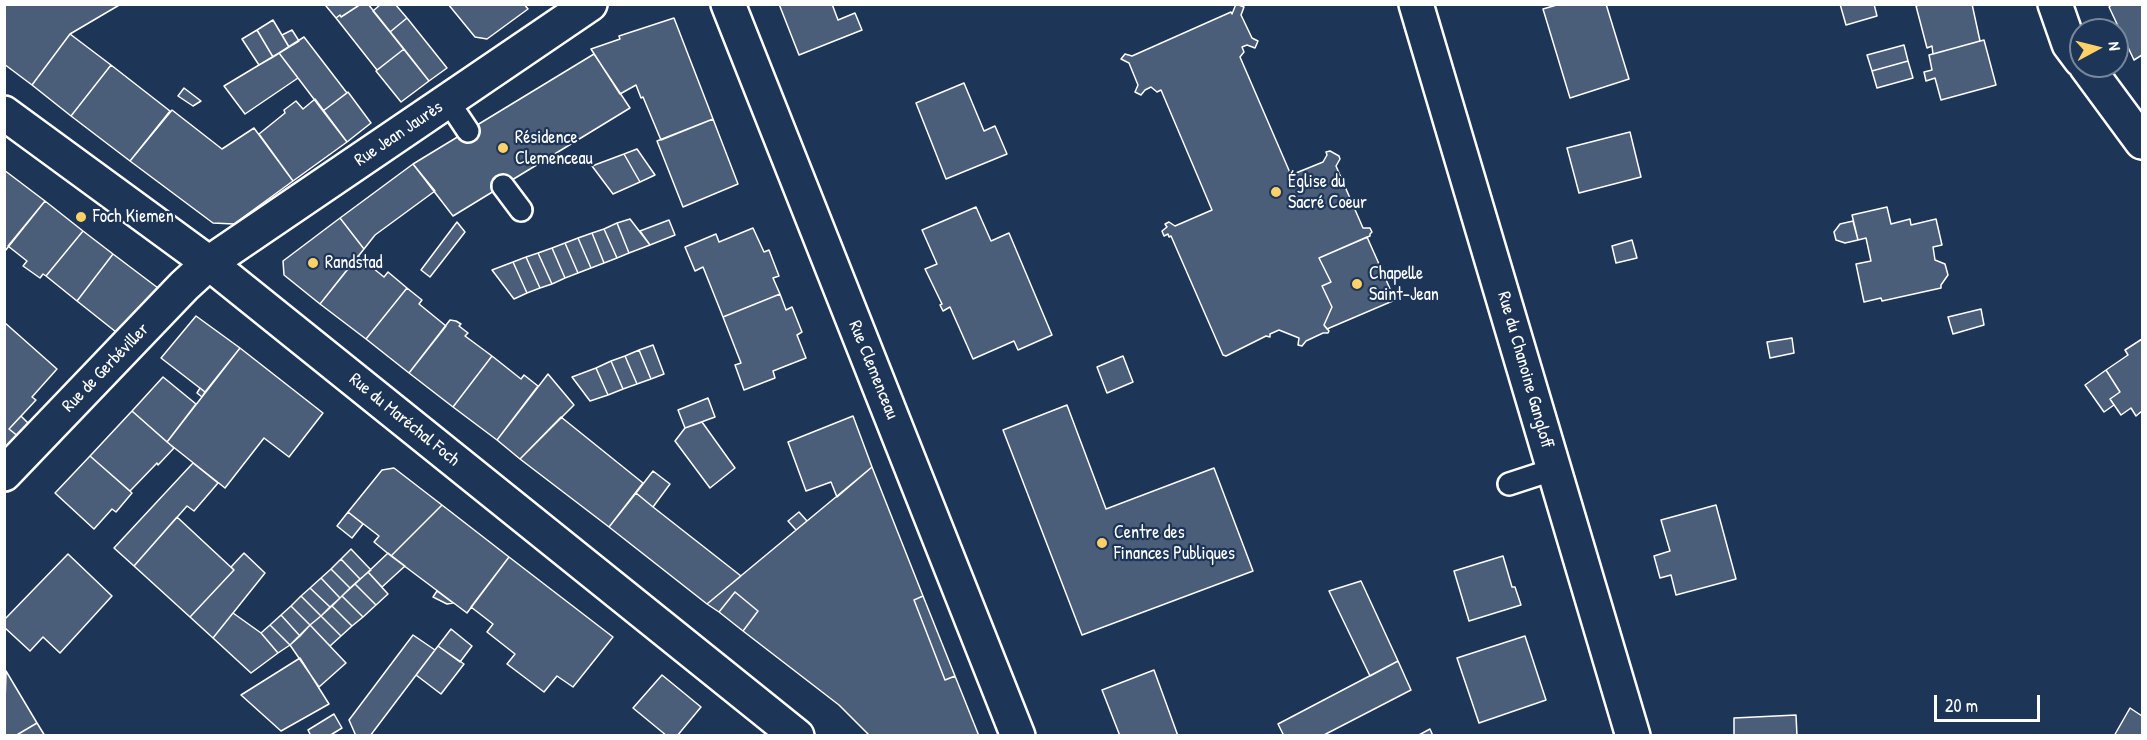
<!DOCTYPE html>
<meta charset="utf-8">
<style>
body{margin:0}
#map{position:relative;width:2147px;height:740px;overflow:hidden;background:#1d3557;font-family:"Patrick Hand",sans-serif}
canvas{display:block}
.frame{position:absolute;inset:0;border:6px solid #fff;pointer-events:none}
.north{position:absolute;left:2069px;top:18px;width:60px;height:60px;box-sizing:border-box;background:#1d3557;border:2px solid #77869a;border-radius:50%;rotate:83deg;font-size:16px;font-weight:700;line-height:24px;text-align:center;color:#fff}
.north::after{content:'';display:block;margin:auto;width:21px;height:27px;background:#ffd166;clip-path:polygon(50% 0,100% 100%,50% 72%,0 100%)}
.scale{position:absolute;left:1934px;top:695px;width:106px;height:27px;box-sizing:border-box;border:3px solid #fff;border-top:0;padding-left:8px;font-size:18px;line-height:21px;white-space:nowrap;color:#fff;-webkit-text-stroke:4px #1d3557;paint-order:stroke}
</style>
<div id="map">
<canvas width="2147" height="740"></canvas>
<div class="frame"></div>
<div class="north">N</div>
<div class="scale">20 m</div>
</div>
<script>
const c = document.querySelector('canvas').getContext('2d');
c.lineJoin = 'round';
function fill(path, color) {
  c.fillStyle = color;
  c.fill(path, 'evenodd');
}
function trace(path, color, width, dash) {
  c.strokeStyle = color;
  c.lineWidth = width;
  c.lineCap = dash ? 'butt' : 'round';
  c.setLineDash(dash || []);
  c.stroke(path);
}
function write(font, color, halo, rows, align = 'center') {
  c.font = font + ' "Patrick Hand",sans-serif';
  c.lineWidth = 4.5;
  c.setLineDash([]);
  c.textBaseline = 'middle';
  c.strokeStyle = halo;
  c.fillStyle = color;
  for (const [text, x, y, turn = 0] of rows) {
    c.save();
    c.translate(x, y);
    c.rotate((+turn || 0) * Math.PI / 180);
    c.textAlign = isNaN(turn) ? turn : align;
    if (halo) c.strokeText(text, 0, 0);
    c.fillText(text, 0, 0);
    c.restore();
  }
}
const building = new Path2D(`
 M4,4h117l-51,30 -38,51 -28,-21z
 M328,4h33l-20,13 -1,-2 -4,3 -10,-12z
 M361,4h7l36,45 -27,21 -41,-52 4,-3 1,2z
 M381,4h14l12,14 -17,14 -17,-21z
 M448,4h76l4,5 -41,30 -12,-2z
 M779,4h53l6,16 17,-7 7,17 -63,25z
 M1236,4l8,3 -3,8 11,23 6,3 -3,7 -8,-3 -5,2 2,5 -4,5 51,118 32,-13 4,-7 -1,-3 4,-1 9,5 1,3 -4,7 27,62h7l2,4 -2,2v2l-51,22 12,24 -9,4 10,21 -8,18 5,6 -1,2h-5l-17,8 -4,5 -4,-1 1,-7 -20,-8 -9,4v3l-4,-1 -40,20 -3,-1 -52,-119 -2,1 -1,-3 -4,2 -2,-5 5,-4 -2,-3 4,-2 6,4 37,-16 -51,-120 -4,2 -6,-5 -6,3 -4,5 -6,-3 3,-7 -9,-22 -8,-4 4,-5 7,2 99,-44 1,2z
 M1560,4h46l23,75 -59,19 -27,-89z
 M1840,4h34l3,12 -31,9z
 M1923,4h49l8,37 -47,13 -1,-8 -5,2 -11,-42z
 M2113,4h29v51l-8,5 -25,-53z
 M407,18l40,50 -18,13 -39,-49z
 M674,18l39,101 -52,21 -18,-43 -2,1 -5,-13 -16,9 -29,-45 29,-10 -1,-3z
 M273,20l16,27 -16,10 -16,-27z
 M257,30l16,27 -14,8 -17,-26z
 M292,30l7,11 -10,6 -7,-12z
 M70,34l41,31 -40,51 -39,-31z
 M304,37l43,56 -24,18 -44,-58z
 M1984,40l12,45 -55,15 -6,-22 -9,3 -2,-9 8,-2 -3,-15z
 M1904,45l4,16 -36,10 -5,-16z
 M404,49l25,32 -28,21 -25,-31z
 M279,53l19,25 -53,36 -21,-28z
 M594,54l36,54 -177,108 -40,-52z
 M1908,61l5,17 -36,10 -5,-17z
 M111,65l59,46 -40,50 -59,-45z
 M964,83l20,48 11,-5 12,28 -61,25 -30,-76z
 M184,88l17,13 -8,5 -15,-10z
 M348,92l23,31 -24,19 -24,-31z
 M315,99l32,43 -54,39 -34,-47 26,-21 -1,-3 12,-9 7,8z
 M172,110l50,39 32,-21 39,53 -59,43 -21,-1 -83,-62z
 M713,119l25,65 -55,23 -26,-66z
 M1630,132l11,45 -62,16 -12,-45z
 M637,149l18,26 -15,7 -16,-28z
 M624,154l16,28 -27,12 -21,-28z
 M413,164l22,27 -60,44 -11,14 -24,-31z
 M4,170l41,31 -40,50h-1z
 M45,201l38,30 -37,45 -3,-2 -3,4 -17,-12 4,-5 -19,-15z
 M976,207l15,34 18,-8 43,102 -34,15 -4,-9 -41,18 -23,-52 -7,4 -3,-6 2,-1 -17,-35 12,-5 -15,-34z
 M1887,207l4,17 19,-5 1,6 25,-6 6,26 -9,2 2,13 10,4 3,11 -7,10v3l-59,13 -1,-3 -17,4 -8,-38 15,-3 -5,-23 -8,2 -6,-25z
 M340,218l24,31 -44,55 -36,-29 -1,-14z
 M630,219l20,26 -21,8 -12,-30z
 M669,220l6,15 -25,10 -10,-14z
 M1853,221l5,19 -13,3 -9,-3 -2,-8 6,-8z
 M457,222l8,10 -35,45 -9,-7z
 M617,223l12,30 -12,5 -13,-29z
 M753,228l11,24 5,-2 10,26 -6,2 7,16 -57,23 -20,-50 -8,4 -10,-24 31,-13 3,8z
 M604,229l13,29 -13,5 -12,-30z
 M83,231l30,23 -36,47 -31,-25z
 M592,233l12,30 -13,5 -13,-30z
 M1367,237l28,63 -68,29 -3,-4 8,-18 -10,-21 9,-4 -12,-24z
 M578,238l13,30 -13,5 -13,-30z
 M1632,240l5,18 -21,5 -4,-17z
 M565,243l13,30 -13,5 -13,-30z
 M552,248l13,30 -13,6 -14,-31z
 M538,253l14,31 -12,4 -14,-31z
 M113,254l45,34 -42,44 -39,-31z
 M358,256l26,21 4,-5 19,16 -41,51 -46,-35z
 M526,257l14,31 -13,5 -14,-31z
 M513,262l14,31 -13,6 -22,-29z
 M407,288l15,12 -3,4 27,22 -37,47 -43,-34z
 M780,294l6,16 6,-3 10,25 -5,3 9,23 -33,13 2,7 -31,12 -9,-25 6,-2 -18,-46z
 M1981,309l3,16 -31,9 -5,-17z
 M196,316l44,32 -35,44 -44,-34z
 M450,320l6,1 5,3 -2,2 9,7 -3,3 27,20 -39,51 -44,-34z
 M4,322l53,47 -25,28 4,3 -27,29 10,8 -15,16z
 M1792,338l2,15 -24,5 -3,-16z
 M2142,339v72l-6,5 -5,-8 -10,7 -11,-16 10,-7 -14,-22 22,-15 -3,-5z
 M653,345l11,29 -13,5 -12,-29z
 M240,348l83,65 -34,44 -25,-19 -39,50 -58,-46z
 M639,350l12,29 -14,5 -12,-28z
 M492,356l29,23 3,-4 14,11 -41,54 -44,-33z
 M625,356l12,28 -14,5 -12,-28z
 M1123,356l10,26 -26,11 -10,-26z
 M611,361l12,28 -15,6 -12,-27z
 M596,368l12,27 -18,6 -18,-24z
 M2106,370l14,22 -10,7 4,6 -10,7 -19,-27z
 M548,374l26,31 -54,54 -23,-19z
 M163,377l33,27 -29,38 -35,-31z
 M200,388l5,4 -3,5 -5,-4z
 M708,398l7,19 -30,11 -7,-18z
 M1067,405l39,104 108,-41 39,103 -171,64 -79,-205z
 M132,411l42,37 -16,17 -1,-2 -27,28 -40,-35z
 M21,416l9,9 -11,12 -10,-8z
 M853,416l19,51 -35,30 -6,-15 -25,9 -18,-49z
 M561,417l82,66 -34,44 -89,-68z
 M702,422l33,46 -25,20 -35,-47 10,-13z
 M90,456l42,37 -16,19 -4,-3 -18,20 -39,-36z
 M193,463l25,20 -24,28 -7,-5 -53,60 -20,-18z
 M872,467l51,129 -9,4 31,80 10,-4 24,60h-109l-31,-31 -96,-74 15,-20 -23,-19 -16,20 -12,-8z
 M394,468l48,37 -51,51 -17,-14 5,-6 -31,-24 34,-42z
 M653,471l17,13 -17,23 -17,-14z
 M636,493l17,14 88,69 -34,28 -98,-77z
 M442,505l67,52 -42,56 -76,-57z
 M1716,505l20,74 -60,16 -5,-20 -11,3 -6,-22 16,-5 -9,-31z
 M348,512l15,12 -11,14 -15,-12z
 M799,512l8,9 -11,9 -8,-9z
 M177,517l57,53 -44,47 -56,-51z
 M351,549l20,21 -11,9 -19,-20z
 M244,553l21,20 -52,65 -23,-21 44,-47 -3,-3z
 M388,553l17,13 -23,21 -14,-15z
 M68,554l44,42 -52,57 -17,-16 -13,14 -26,-24v-7z
 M1503,556l9,31h3l6,18 -52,16 -15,-50z
 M509,557l104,80 -40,50 -16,-11 -13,16 -37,-28 8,-10 -28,-22 6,-8 -22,-17z
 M341,559l19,20 -10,9 -19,-19z
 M331,569l19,19 -10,10 -19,-20z
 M368,572l20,22 -12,11 -21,-21z
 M321,578l19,20 -10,9 -20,-19z
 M1361,581l37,80 -28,15 -41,-85z
 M355,584l21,21 -13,12 -21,-21z
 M310,588l20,19 -9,9 -20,-20z
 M437,591l16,12 -6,1 -14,-7z
 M735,592l23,19 -15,20 -24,-19z
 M301,596l20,20 -11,9 -19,-19z
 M342,596l21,21 -11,9 -20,-20z
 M923,596l32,80 -10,4 -31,-80z
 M291,606l19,19 -10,11 -19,-21z
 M332,606l20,20 -11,10 -20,-20z
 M233,613l28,20 17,20 -27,20 -38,-35z
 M281,615l19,21 -10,9 -20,-20z
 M321,616l20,20 -11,10 -20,-21z
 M270,625l20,20 -12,8 -17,-20z
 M310,625l36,38 -27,24 -29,-42z
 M451,629l21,17 -12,16 -22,-16z
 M413,635l22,15 -65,86h-14l-7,-16z
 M1525,636l21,64 -67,23 -22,-65z
 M438,646l26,18 -23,30 -25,-19z
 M300,658l29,46 -48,27 -40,-36z
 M1398,661l13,29 -89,46h-38l-6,-12z
 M1154,670l24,66h-58l-18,-46z
 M6,671l31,52 -22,13h-11z
 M662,675l39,32 -24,29h-10l-34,-28z
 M2130,708l12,8v20h-28z
 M334,714l8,14 -13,8h-18l-3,-6z
 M1796,715l1,21h-63v-18z
 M37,723l8,13h-30z
 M1430,729l3,7h-16z`);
const service = new Path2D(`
 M448,101l20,30
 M503,186l18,24
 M1509,484l46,-15`);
const minor = new Path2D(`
 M1416,4l217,732
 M2055,4l14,40 12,16
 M2086,66l56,76
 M4,474l180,-188 25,-23 381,-259`);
const primary = new Path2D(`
 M728,4l290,732
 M4,113l205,150 588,473`);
const markers = [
 [503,148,6,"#ffd166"],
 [1276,192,6,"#ffd166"],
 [81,217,6,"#ffd166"],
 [313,263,6,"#ffd166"],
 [1357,284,6,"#ffd166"],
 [1102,543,6,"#ffd166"]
];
const streetNames = [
 ["Rue Jean Jaurès",399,134,-34],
 ["Rue de Gerbéviller",106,368,-46],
 ["Rue Clemenceau",873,370,68],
 ["Rue du Chanoine Gangloff",1525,370,74],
 ["Rue du Maréchal Foch",404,420,39]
];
const poiNames = [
 ["Résidence",515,138],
 ["Clemenceau",515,159],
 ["Église du",1288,182],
 ["Sacré Coeur",1288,203],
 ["Foch Kiemen",93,217],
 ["Randstad",325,263],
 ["Chapelle",1369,274],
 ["Saint-Jean",1369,295],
 ["Centre des",1114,533],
 ["Finances Publiques",1114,554]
];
fill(building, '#4a5d79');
trace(building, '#fff', 1.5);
trace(service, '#fff', 26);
trace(minor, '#fff', 38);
trace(primary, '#fff', 38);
trace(service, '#1d3557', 21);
trace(minor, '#1d3557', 33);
trace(primary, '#1d3557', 33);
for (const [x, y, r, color] of markers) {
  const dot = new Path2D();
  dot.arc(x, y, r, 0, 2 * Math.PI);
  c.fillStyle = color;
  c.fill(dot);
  trace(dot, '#1d3557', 2);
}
write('18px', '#fff', '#1d3557', streetNames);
write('18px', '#fff', '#1d3557', poiNames, 'left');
</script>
